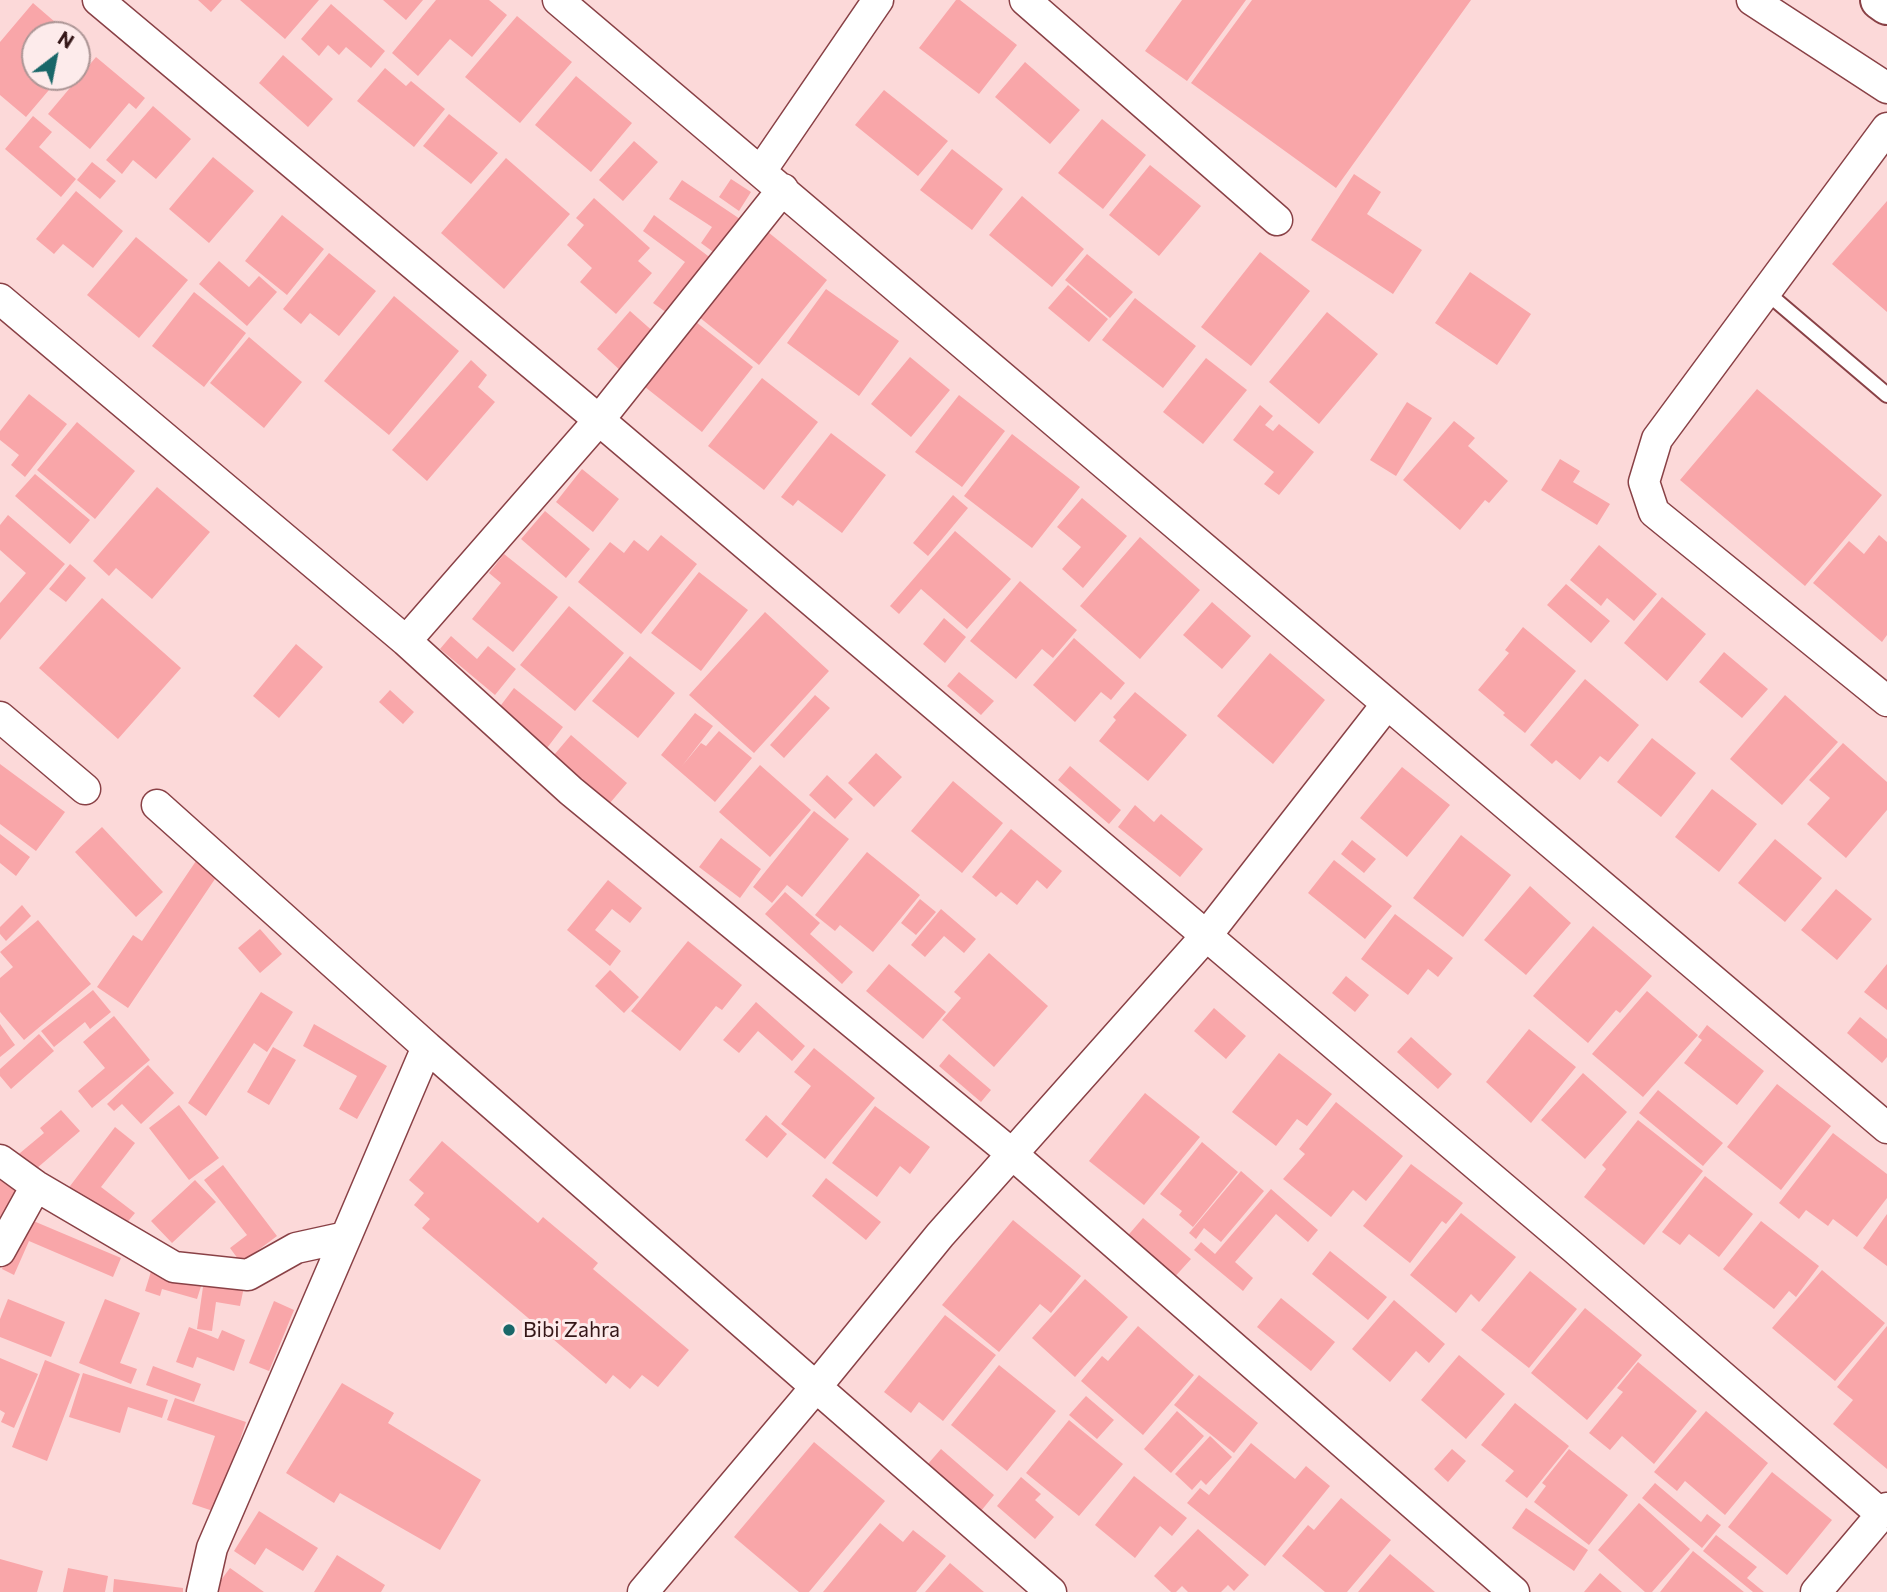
<!DOCTYPE html>
<style>
body{margin:0}
#map{position:relative;width:1887px;height:1592px;overflow:hidden;background:#fcd9d9;font-family:Commissioner,sans-serif}
canvas{display:block}
.north{position:absolute;left:21px;top:21px;width:70px;height:70px;box-sizing:border-box;background:#fdebeb;border:2px solid #ad9696;border-radius:50%;rotate:32deg;font-size:19px;font-weight:700;line-height:28px;text-align:center;color:#341617}
.north::after{content:'';display:block;margin:auto;width:24px;height:32px;background:#196769;clip-path:polygon(50% 0,100% 100%,50% 72%,0 100%)}
</style>
<div id="map">
<canvas width="1887" height="1592"></canvas>
<div class="north">N</div>
</div>
<script>
const c = document.querySelector('canvas').getContext('2d');
c.lineJoin = 'round';
function fill(path, color) {
  c.fillStyle = color;
  c.fill(path, 'evenodd');
}
function trace(path, color, width, dash) {
  c.strokeStyle = color;
  c.lineWidth = width;
  c.lineCap = dash ? 'butt' : 'round';
  c.setLineDash(dash || []);
  c.stroke(path);
}
function write(font, color, halo, rows, align = 'center') {
  c.font = font + ' Commissioner,sans-serif';
  c.lineWidth = 6;
  c.setLineDash([]);
  c.textBaseline = 'middle';
  c.strokeStyle = halo;
  c.fillStyle = color;
  for (const [text, x, y, turn = 0] of rows) {
    c.save();
    c.translate(x, y);
    c.rotate((+turn || 0) * Math.PI / 180);
    c.textAlign = isNaN(turn) ? turn : align;
    if (halo) c.strokeText(text, 0, 0);
    c.fillText(text, 0, 0);
    c.restore();
  }
}
const building = new Path2D(`
 M198,0h24l-11,12z
 M240,0h79l-34,39z
 M383,0h40l-17,20z
 M436,0h53l18,15 -35,42 -22,-18 -32,37 -26,-23z
 M956,0h4l57,45 -38,49 -60,-46z
 M1182,0h64l-59,81 -42,-30z
 M1252,0h219l-135,188 -145,-105z
 M33,3l37,32h-35v42h25l-34,40 -26,-22v-53z
 M331,4l54,47 -14,17 -25,-21 -7,8 -11,-10 -9,11 -18,-17z
 M517,16l55,46 -52,61 -55,-46z
 M283,55l50,44 -25,28 -49,-44z
 M96,57l49,41 -9,11 -7,-6 -39,46 -42,-35z
 M1025,62l55,48 -30,34 -55,-47z
 M385,68l21,18 5,-5 34,28 -31,38 -57,-46z
 M576,76l56,47 -41,49 -56,-47z
 M884,90l64,51 -30,35 -63,-51z
 M153,106l38,33 -35,40 -23,-19 -11,14 -16,-14z
 M449,114l49,39 -27,31 -48,-38z
 M33,116l19,16 -13,15 37,32 -15,18 -56,-48z
 M1102,119l44,36 -43,54 -45,-36z
 M634,141l24,21 -35,39 -24,-21z
 M952,149l51,40 -31,41 -52,-40z
 M213,157l41,34 -45,52 -40,-34z
 M506,158l64,56 -66,75 -63,-56z
 M92,162l24,19 -16,18 -23,-19z
 M1150,165l51,41 -42,50 -50,-41z
 M1354,174l27,18 -14,22 55,36 -29,44 -82,-54z
 M731,179l20,13 -12,19 -20,-14z
 M682,180l58,39 -24,35 -15,-11 11,-16 -43,-28z
 M76,191l47,40 -30,37 -30,-24 -9,10 -18,-15z
 M1022,196l62,53 -32,38 -63,-52z
 M594,198l56,50 -12,13 14,12 -36,41 -36,-32 12,-14 -25,-23 17,-20 -8,-7z
 M1887,201v111l-55,-48z
 M282,215l42,34 -37,46 -42,-34z
 M654,215l58,44 -42,56 -17,-12 32,-41 -42,-31z
 M768,232l59,48 -68,85 -60,-48z
 M136,237l52,43 -49,58 -52,-43z
 M1260,252l50,39 -59,75 -50,-39z
 M329,253l47,38 -37,45 -29,-23 -9,11 -18,-15z
 M1087,254l46,38 -23,26 -45,-38z
 M219,261l30,26 10,-11 18,16 -30,34 -48,-42z
 M1470,272l61,42 -34,51 -62,-42z
 M1068,285l40,34 -19,23 -41,-34z
 M826,289l73,52 -40,55 -72,-53z
 M194,292l52,41 -42,54 -52,-41z
 M394,296l65,55 -70,84 -65,-54z
 M1135,298l61,48 -33,42 -61,-48z
 M630,311l26,23 -34,38 -25,-23z
 M1327,312l51,42 -59,70 -50,-42z
 M691,318l62,49 -51,65 -62,-49z
 M249,337l53,45 -38,46 -54,-45z
 M910,357l40,33 -39,47 -40,-33z
 M1206,358l41,32 -44,54 -40,-32z
 M471,360l16,15 -9,12 17,15 -68,79 -35,-31z
 M762,378l56,44 -54,68 -56,-44z
 M1757,389l125,106 -77,91 -125,-106z
 M29,394l38,30 -42,53 -14,-12 8,-10 -19,-15v-9z
 M959,395l46,36 -43,56 -47,-35z
 M1407,402l25,16 -36,58 -26,-16z
 M1260,405l13,11 -8,9 8,6 6,-7 35,28 -35,43 -15,-11 10,-12 -41,-32z
 M1454,421l21,17 -7,8 40,35 -19,22 -4,-3 -25,30 -57,-50z
 M77,422l58,49 -40,48 -58,-49z
 M831,433l55,42 -44,58 -44,-33 -5,6 -12,-9z
 M1012,434l68,53 -48,61 -68,-52z
 M1560,459l20,12 -7,11 37,22 -13,21 -56,-35z
 M582,469l37,30 -26,33 -37,-30z
 M35,474l55,46 -20,24 -55,-48z
 M157,487l53,45 -58,67 -36,-31 -7,8 -16,-15z
 M953,495l15,13 -40,48 -15,-13z
 M1082,498l45,38 -44,52 -21,-19 19,-22 -24,-20z
 M545,511l45,38 -24,29 -45,-39z
 M8,515l57,49 -65,76v-37l26,-30 -26,-23v-25z
 M955,531l56,48 -44,50 -46,-40 -22,25 -9,-8z
 M661,535l36,29 -56,70 -63,-52 32,-40 14,11 10,-13 14,11z
 M1879,535l8,7v93l-5,7 -69,-59 36,-42 15,13z
 M1140,537l60,53 -60,69 -60,-53z
 M1599,545l58,49 -23,27 -27,-23 -6,8 -31,-26z
 M504,554l54,43 -45,55 -41,-33 29,-36 -12,-10z
 M70,564l16,14 -20,24 -17,-13z
 M699,572l49,38 -47,61 -50,-38z
 M1020,581l57,49 -24,28 -11,-9 -26,30 -46,-38z
 M1566,584l44,37 -19,22 -44,-38z
 M1662,597l44,37 -39,47 -43,-38z
 M102,598l79,70 -63,71 -79,-71z
 M1212,602l39,34 -29,33 -39,-34z
 M569,606l55,47 -49,58 -55,-46z
 M765,612l64,59 -75,82 -65,-58z
 M944,618l22,19 -21,26 -22,-19z
 M1523,627l53,44 -51,62 -22,-18 2,-2 -27,-23 31,-37 -4,-3z
 M451,636l26,23 11,-13 28,23 -21,26 -55,-46z
 M1074,638l51,45 -14,17 -10,-8 -26,30 -42,-37z
 M296,644l27,23 -44,51 -26,-22z
 M1724,652l44,37 -26,29 -43,-36z
 M1270,653l55,47 -52,64 -56,-48z
 M630,656l45,37 -37,45 -46,-37z
 M959,672l35,29 -13,14 -34,-29z
 M1585,679l54,46 -31,37 -8,-6 -20,24 -24,-20 -4,4 -22,-19z
 M514,688l49,39 -16,21 -49,-39z
 M390,690l24,22 -11,12 -24,-22z
 M1135,692l52,43 -39,46 -49,-40 17,-21 -3,-3z
 M815,695l15,13 -46,50 -14,-13z
 M1785,695l53,47 -56,63 -52,-46z
 M695,713l18,13 -31,40 19,-23 5,3 13,-15 33,27 -37,44 -54,-47z
 M571,735l56,48 -17,20 -56,-48z
 M1652,738l44,35 -35,44 -44,-35z
 M1843,743l44,39v28l-41,48 -39,-34 23,-26 -21,-18z
 M876,753l26,24 -28,30 -26,-24z
 M0,764l65,48 -29,39 -36,-27z
 M760,765l51,45 -41,47 -51,-45z
 M1070,766l51,44 -12,14 -51,-44z
 M1402,767l48,38 -43,52 -47,-39z
 M827,775l26,24 -18,20 -26,-24z
 M953,781l50,42 -41,50 -51,-42z
 M1712,789l45,35 -38,48 -44,-35z
 M1135,805l19,17 7,-8 42,35 -23,28 -62,-50z
 M814,811l35,28 -47,58 -15,-12 -15,18 -19,-16z
 M102,827l61,65 -27,25 -61,-65z
 M1011,829l51,42 -15,18 -10,-9 -20,25 -16,-13 -5,5 -24,-20z
 M0,834l30,23 -14,19 -16,-13z
 M1461,835l50,40 -48,62 -50,-39z
 M721,838l40,31 -21,29 -41,-31z
 M1775,839l47,39 -37,44 -47,-39z
 M1352,840l24,19 -12,14 -23,-19z
 M867,852l53,43 -47,57 -33,-27 -5,6 -20,-16z
 M198,858l21,15 -91,135 -31,-21 36,-52 9,6z
 M1334,860l58,46 -27,33 -57,-46z
 M608,880l34,28 -12,15 -18,-14 -17,21 26,21 -11,15 -43,-36z
 M1530,886l41,37 -45,52 -42,-35z
 M1836,889l36,30 -35,41 -36,-30z
 M785,892l35,31 -10,11 43,38 -11,12 -77,-70z
 M920,899l16,13 -20,23 -15,-12z
 M22,905l9,11 -25,25 -6,-7v-7z
 M941,909l35,30 -12,14 -20,-17 -19,21 -14,-12z
 M1395,914l58,44 -15,19 -10,-8 -20,26 -47,-36z
 M38,920l53,64 -67,56 -24,-28v-34l13,-11 -13,-15z
 M1593,926l59,50 -32,37 -4,-3 -28,33 -55,-47z
 M260,929l22,25 -22,19 -22,-25z
 M688,941l54,44 -20,25 -6,-4 -36,45 -49,-40z
 M989,953l59,53 -54,61 -52,-47 19,-22 -7,-6z
 M889,964l57,48 -23,27 -57,-48z
 M1887,964v46l-23,-18z
 M610,970l29,27 -15,16 -29,-27z
 M1346,976l23,19 -14,17 -23,-19z
 M93,990l18,22 -21,17 -5,-7 -31,25 -13,-16z
 M1647,991l51,44 -55,62 -51,-43z
 M261,992l32,20 -26,40 -13,-9 -48,73 -18,-13z
 M756,1002l49,44 -13,15 -34,-30 -19,22 -16,-13z
 M1214,1008l32,28 -20,23 -32,-28z
 M114,1016l36,44 -58,48 -14,-17 27,-23 -22,-26z
 M1860,1017l27,22v18l-5,6 -35,-30z
 M0,1024l15,21 -15,12z
 M314,1024l73,42 -30,53 -18,-10 18,-33 -54,-30z
 M1707,1025l57,46 -27,34 -53,-42 18,-23 -4,-3z
 M1529,1029l47,38 -45,56 -45,-41z
 M39,1034l15,17 -43,38 -11,-13v-7z
 M1411,1037l41,37 -14,15 -41,-37z
 M273,1047l23,13 -27,45 -22,-13z
 M814,1048l61,50 -50,61 -44,-35 30,-38 -17,-14z
 M1279,1053l53,41 -25,32 -10,-7 -21,27 -44,-34z
 M949,1054l42,36 -10,12 -42,-36z
 M148,1065l26,28 -33,31 -19,-20 -8,7 -7,-7z
 M1583,1073l44,39 -42,47 -44,-39z
 M1777,1084l54,42 -50,64 -54,-43z
 M1658,1090l65,53 -20,23 -64,-53z
 M1145,1093l55,44 -56,68 -55,-44z
 M1336,1102l67,54 -37,45 -13,-11 -22,27 -48,-38 22,-25 -6,-5z
 M179,1105l40,53 -30,22 -40,-52z
 M875,1106l55,41 -20,27 -10,-8 -23,31 -45,-34z
 M61,1110l19,21 -51,44 -15,-17 30,-25 -4,-5z
 M766,1115l21,19 -20,24 -22,-18z
 M1638,1120l65,51 -59,74 -60,-48 22,-28 -4,-4z
 M115,1127l20,16 -34,44 34,26 -15,18 -53,-41z
 M1833,1133l54,41v24l-30,39 -24,-18 -5,7 -22,-16 -7,9 -20,-16z
 M442,1141l96,82 5,-6 55,46 -5,6 96,81 -31,37 -16,-12 -12,14 -17,-14 -7,9 -184,-156 8,-9 -16,-14 10,-12 -15,-13z
 M1202,1142l36,30 -45,55 -14,-12 3,-4 -22,-17z
 M1411,1164l52,39 -17,21 -4,-3 -32,42 -47,-37z
 M223,1165l54,71 -36,27 -11,-15 17,-13 -43,-55z
 M1241,1171l23,20 -43,51 -17,-14 -8,11 -7,-6z
 M1705,1176l48,38 -34,43 -30,-23 -9,11 -18,-13z
 M0,1177l25,17 -25,31z
 M826,1178l55,44 -15,18 -54,-44z
 M195,1180l21,22 -44,41 -21,-22z
 M1271,1189l47,41 -10,12 -32,-28 -41,48 18,16 -10,13 -49,-41 7,-8 14,12z
 M1461,1213l55,44 -37,45 -8,-8 -15,19 -46,-38z
 M1887,1214v52l-24,-18z
 M24,1217l97,41 -8,19 -84,-36 -15,34 -12,-6z
 M1143,1218l48,41 -20,22 -47,-41z
 M1013,1220l68,56 -30,37 -11,-9 -41,48 -57,-47z
 M1761,1221l58,45 -23,31 -7,-6 -15,18 -51,-40z
 M1330,1251l57,46 -19,23 -56,-46z
 M153,1265l50,15 -6,19 -35,-10 -2,7 -15,-5z
 M1822,1270l63,53 -50,58 -63,-53z
 M1530,1271l47,38 -48,59 -48,-38z
 M1085,1279l43,38 -53,60 -43,-39z
 M204,1280l40,7 -4,19 -24,-4 -4,29 -15,-2z
 M1281,1298l54,44 -24,29 -54,-44z
 M8,1299l57,23 -14,35 -51,-20v-18z
 M105,1299l35,14 -20,50 17,6 -6,15 -52,-21z
 M1394,1300l51,44 -16,19 -13,-12 -26,31 -38,-33z
 M274,1301l20,9 -25,61 -20,-8z
 M1585,1308l57,47 -55,65 -56,-47z
 M945,1315l51,40 -53,66 -24,-19 -8,11 -27,-21z
 M1138,1326l56,49 -51,60 -62,-54 21,-25 6,5z
 M1887,1326v143l-54,-45 20,-24 -16,-13z
 M189,1327l29,12 4,-9 23,10 -11,31 -37,-14 -4,11 -17,-6z
 M1459,1355l46,39 -39,45 -45,-39z
 M0,1358l38,16 -24,54 -13,-6 4,-9 -5,-3z
 M45,1360l35,14 -33,87 -35,-14z
 M1638,1362l59,49 -43,53 -32,-28 -12,14 -21,-17 34,-41 -6,-4z
 M999,1365l57,46 -49,60 -56,-46z
 M153,1366l48,18 -7,18 -48,-17z
 M83,1373l85,27 -6,18 -34,-11 -8,26 -51,-16z
 M1199,1375l59,48 -24,30 -60,-48z
 M342,1383l52,30 -6,10 93,57 -41,70 -100,-57 -6,10 -48,-30z
 M1086,1396l28,24 -17,19 -28,-24z
 M175,1398l71,24 -30,90 -24,-8 23,-68 -48,-16z
 M1515,1403l54,43 -42,52 -22,-17 9,-10 -33,-26z
 M1177,1411l27,25 -33,37 -27,-24z
 M1706,1411l62,52 -43,52 -40,-34 -8,10 -23,-19z
 M1069,1420l54,44 -44,52 -53,-43z
 M1210,1436l22,21 -26,28 -5,-5 -9,10 -17,-16z
 M814,1442l71,59 -76,91h-10l-65,-55z
 M1251,1443l44,36 11,-13 24,20 -65,80 -78,-63 13,-15 9,7z
 M941,1449l53,46 -13,16 -54,-46z
 M1452,1449l14,12 -18,21 -14,-13z
 M1569,1449l59,46 -39,50 -55,-43 12,-16 -4,-3z
 M1772,1472l60,48 -45,55 -59,-48z
 M1134,1476l53,42 -15,18 -12,-10 -25,32 -40,-33z
 M1021,1477l20,17 -6,6 19,17 -19,22 -38,-33z
 M1655,1483l46,39 6,-8 14,11 -19,23 -60,-50z
 M1341,1498l50,42 -44,52h-22l-43,-36 26,-31 6,5z
 M1639,1503l51,46 -38,43h-7l-47,-42z
 M1526,1508l62,42 -14,21 -62,-43z
 M259,1511l59,37 -15,23 -37,-23 -11,17 -21,-14z
 M880,1523l23,19 10,-12 33,26 -30,36h-93z
 M1198,1529l51,46 -15,16 -6,-6 -7,7h-33l-6,-6 -6,6h-5l-17,-16z
 M1716,1535l41,32 -10,11 17,14h-11l-50,-41z
 M1693,1551l51,41h-84z
 M1390,1554l45,38h-77z
 M337,1555l48,30 -4,7h-67z
 M0,1559l43,12 -6,21h-37z
 M950,1563l34,29h-59z
 M68,1568l40,8 -3,16h-42z
 M230,1568l34,24h-52z
 M1600,1573l22,19h-38z
 M114,1579l69,9v4h-70z`);
const lane = new Path2D(`
 M1766,292l121,103`);
const street = new Path2D(`
 M98,0l501,420 975,828 307,266
 M558,0l1329,1128
 M1025,0l252,220
 M1752,0l135,88
 M1887,128l-230,311 -13,43 10,30 233,189
 M761,171l117,-171
 M0,299l406,342 165,150 440,362 503,439
 M406,641l193,-221 184,-231
 M0,717l85,72
 M157,805l270,242
 M0,1160l36,26 138,81 74,8 48,-27 50,-11 81,-190 389,340 -173,205
 M0,1251l36,-65
 M202,1592l10,-44 134,-311
 M1051,1592l-235,-205 124,-152 266,-299 181,-232
 M1816,1592l71,-84`);
const secondary = new Path2D(`
 M1880,0l7,5`);
const markers = [
 [509,1330,7,"#196769"]
];
const poiNames = [
 ["Bibi Zahra",523,1330]
];
fill(building, '#f9a6a9');
trace(lane, '#894146', 18);
trace(street, '#894146', 33);
trace(secondary, '#894146', 42);
trace(lane, '#fff', 14);
trace(street, '#fff', 30);
trace(secondary, '#fff', 38);
for (const [x, y, r, color] of markers) {
  const dot = new Path2D();
  dot.arc(x, y, r, 0, 2 * Math.PI);
  c.fillStyle = color;
  c.fill(dot);
  trace(dot, '#fdebeb', 2.5);
}
write('21px', '#341617', '#fdebeb', poiNames, 'left');
</script>
